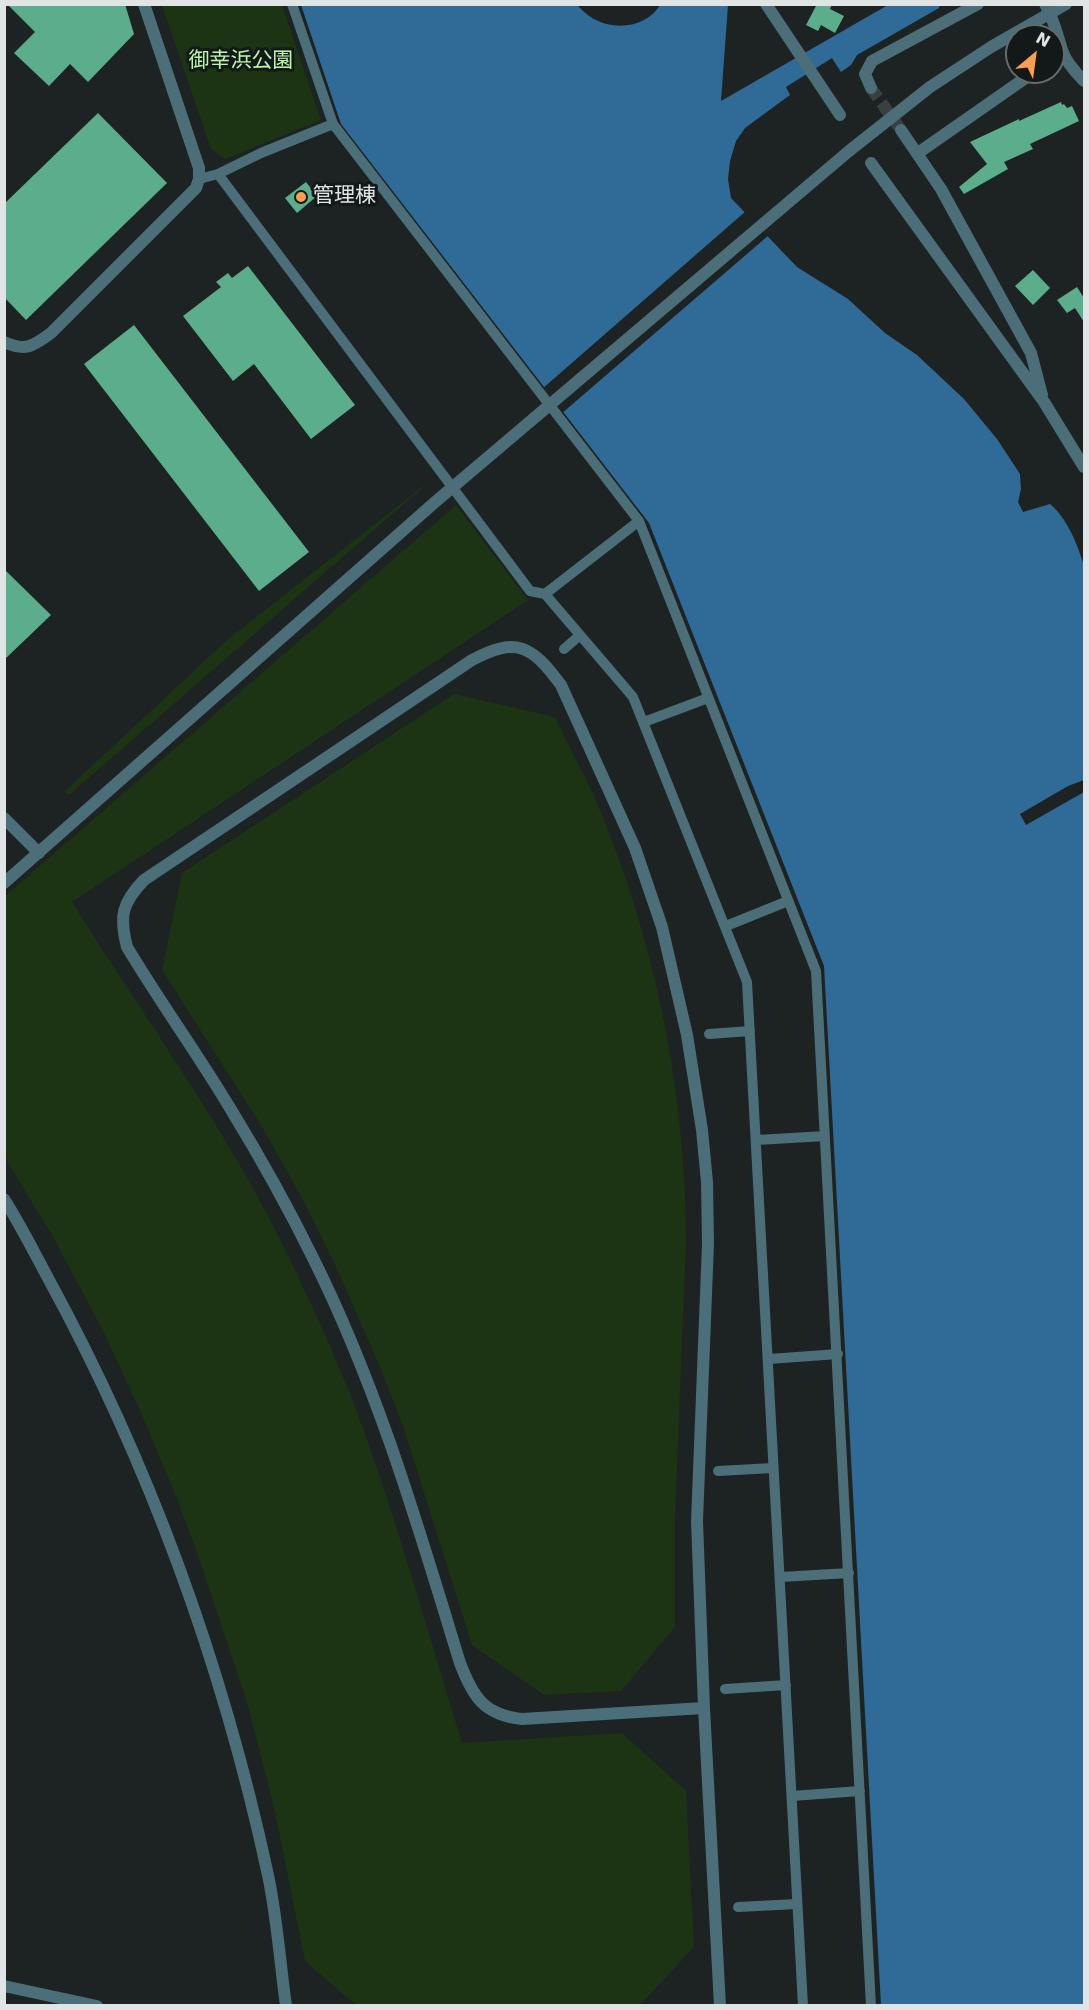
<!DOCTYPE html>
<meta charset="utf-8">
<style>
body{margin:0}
#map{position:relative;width:1089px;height:2010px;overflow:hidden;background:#1c2322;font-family:"DejaVu Sans",sans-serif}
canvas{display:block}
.frame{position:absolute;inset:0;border:6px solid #e0e4e4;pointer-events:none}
.north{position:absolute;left:1005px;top:24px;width:60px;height:60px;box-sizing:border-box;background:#131919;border:2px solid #656a6a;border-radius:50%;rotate:29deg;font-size:16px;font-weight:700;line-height:24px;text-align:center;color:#e0e4e4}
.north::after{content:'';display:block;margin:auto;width:21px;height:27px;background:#fb9e51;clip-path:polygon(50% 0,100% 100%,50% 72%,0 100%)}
</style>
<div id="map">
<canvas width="1089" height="2010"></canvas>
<div class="frame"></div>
<div class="north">N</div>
</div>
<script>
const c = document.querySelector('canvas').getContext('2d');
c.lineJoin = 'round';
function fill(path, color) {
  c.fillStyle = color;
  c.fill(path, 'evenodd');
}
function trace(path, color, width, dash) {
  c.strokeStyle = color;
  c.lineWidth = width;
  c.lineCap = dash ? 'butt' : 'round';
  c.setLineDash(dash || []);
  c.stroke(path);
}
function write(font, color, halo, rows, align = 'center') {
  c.font = font + ' "DejaVu Sans","Noto Sans JP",sans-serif';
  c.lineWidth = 6;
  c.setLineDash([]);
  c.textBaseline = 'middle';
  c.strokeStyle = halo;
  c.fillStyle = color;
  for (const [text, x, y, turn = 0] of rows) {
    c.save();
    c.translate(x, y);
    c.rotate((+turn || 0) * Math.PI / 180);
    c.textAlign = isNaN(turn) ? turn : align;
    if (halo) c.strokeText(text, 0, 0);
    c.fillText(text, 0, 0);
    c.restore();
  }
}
const green = new Path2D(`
 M162,5h120l39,115 -96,39 -14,-10z
 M436,476l-367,319 -4,-4 162,-151z
 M456,505l72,95 -456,302c72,115 153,225 213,347 26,54 51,108 72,163 40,109 71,220 105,331l160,-10 64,58 8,156 -54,58h-284l-51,-44 -31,-154 -27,-105 -48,-144 -23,-62 -37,-88 -36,-77 -52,-98 -46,-75v-262z
 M454,694l101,23c12,26 26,51 38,77 61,140 93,296 93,448l-11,272v113l-54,64 -77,4 -72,-50 -69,-219 -20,-52 -45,-103 -36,-73 -41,-73 -99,-155 20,-97z`);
const water = new Path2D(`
 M301,5h276c5,5 12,12 19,15 21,11 52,6 64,-15h68l-7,96 167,-96h52l-1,3 -82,47 -6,10 -10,7 -9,-14 -46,29 4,8 -45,33 -9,13 -6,20 -2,18 3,19 66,69 51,32 37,34 32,22 47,44 33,40 23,35 1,15 -3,13 5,10 27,-8c17,14 28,41 34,62v1439h-203l-57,-1039 -175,-443 -308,-399z`);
const pier = new Path2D(`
 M746,211l23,24 -208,179 -19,-25z
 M1084,780v12l-58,33 -6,-11 48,-28z`);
const building = new Path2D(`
 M7,4h118l9,30 -46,48 -18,-18 -21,22 -35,-33 21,-21z
 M817,4h15l-2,5 14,7 -9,17 -14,-8 -3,6 -12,-6z
 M1061,102l1,3 2,-1 3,4 5,-2 7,15 -49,23 3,5 -29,13 4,7 -44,25 -5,-7 28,-23 -17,-22 49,-23v2z
 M98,113l69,70 -141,137 -22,-23v-93z
 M306,182l11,14 -20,17 -12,-15z
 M248,266l107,139 -44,34 -57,-75 -21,17 -50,-65 38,-29 -5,-5 12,-9 4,5z
 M1033,270l17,18 -17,17 -18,-19z
 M1077,287l7,11v24l-9,-14 -8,5 -10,-13z
 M134,325l175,227 -50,39 -175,-227z
 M4,569l47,46 -47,45z`);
const minorTunnel = new Path2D(`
 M871,88l30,42`);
const pedestrian = new Path2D(`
 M292,4l41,120 306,397 177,450 55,1035
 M218,174l312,417 15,3 88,103 114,285 56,1024
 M199,179l19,-5 43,-21 72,-29
 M545,594l94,-73
 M564,649l15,-13
 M644,722l64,-24
 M726,926l62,-25
 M709,1034l41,-3
 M757,1140l68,-4
 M769,1359l69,-5
 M718,1471l55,-3
 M781,1577l68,-4
 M725,1689l61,-4
 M792,1796l68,-5
 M738,1907l59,-3`);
const minor = new Path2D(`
 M766,4l74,111
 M1045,4c9,15 12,30 17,46 4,12 14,23 22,31
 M871,88l-6,-14 7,-13 106,-57
 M901,130l40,59 90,164 11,42
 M918,153l116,-81
 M871,163l173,239 40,65
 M4,818l35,35`);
const tertiary = new Path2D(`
 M4,342c22,10 29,4 47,-9l145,-145 3,-9v-11l-55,-164
 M4,883l430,-380 415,-352 81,-64 61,-40 75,-43
 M4,1199c16,25 30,53 44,79 102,187 175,389 220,597 9,43 12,87 18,131
 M704,1708l-182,11c-38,-4 -49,-22 -62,-56 -42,-137 -82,-275 -147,-405 -25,-51 -53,-101 -83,-150 -33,-55 -70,-106 -103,-161 -8,-31 -5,-44 17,-67l328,-220c45,-24 60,-14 89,25l74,163 27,79 25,108 15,95 5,52 1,62 -11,277 7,187 16,298
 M4,1986l93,20`);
const markers = [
 [301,197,6,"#fb9e51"]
];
const parkNames = [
 ["御幸浜公園",241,62]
];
const poiNames = [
 ["管理棟",313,197]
];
fill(green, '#1c3414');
fill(water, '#306a97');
fill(pier, '#1c2322');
fill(building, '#5cad8b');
trace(minorTunnel, '#39403f', 12, [12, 6]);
trace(pedestrian, '#4b6e78', 10);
trace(minor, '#4b6e78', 12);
trace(tertiary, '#4b6e78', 12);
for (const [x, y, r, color] of markers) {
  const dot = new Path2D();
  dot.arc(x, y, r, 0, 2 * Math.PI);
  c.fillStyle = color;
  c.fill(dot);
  trace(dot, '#131919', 2);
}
write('21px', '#baf8a6', '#131919', parkNames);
write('21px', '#e0e4e4', '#131919', poiNames, 'left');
</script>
